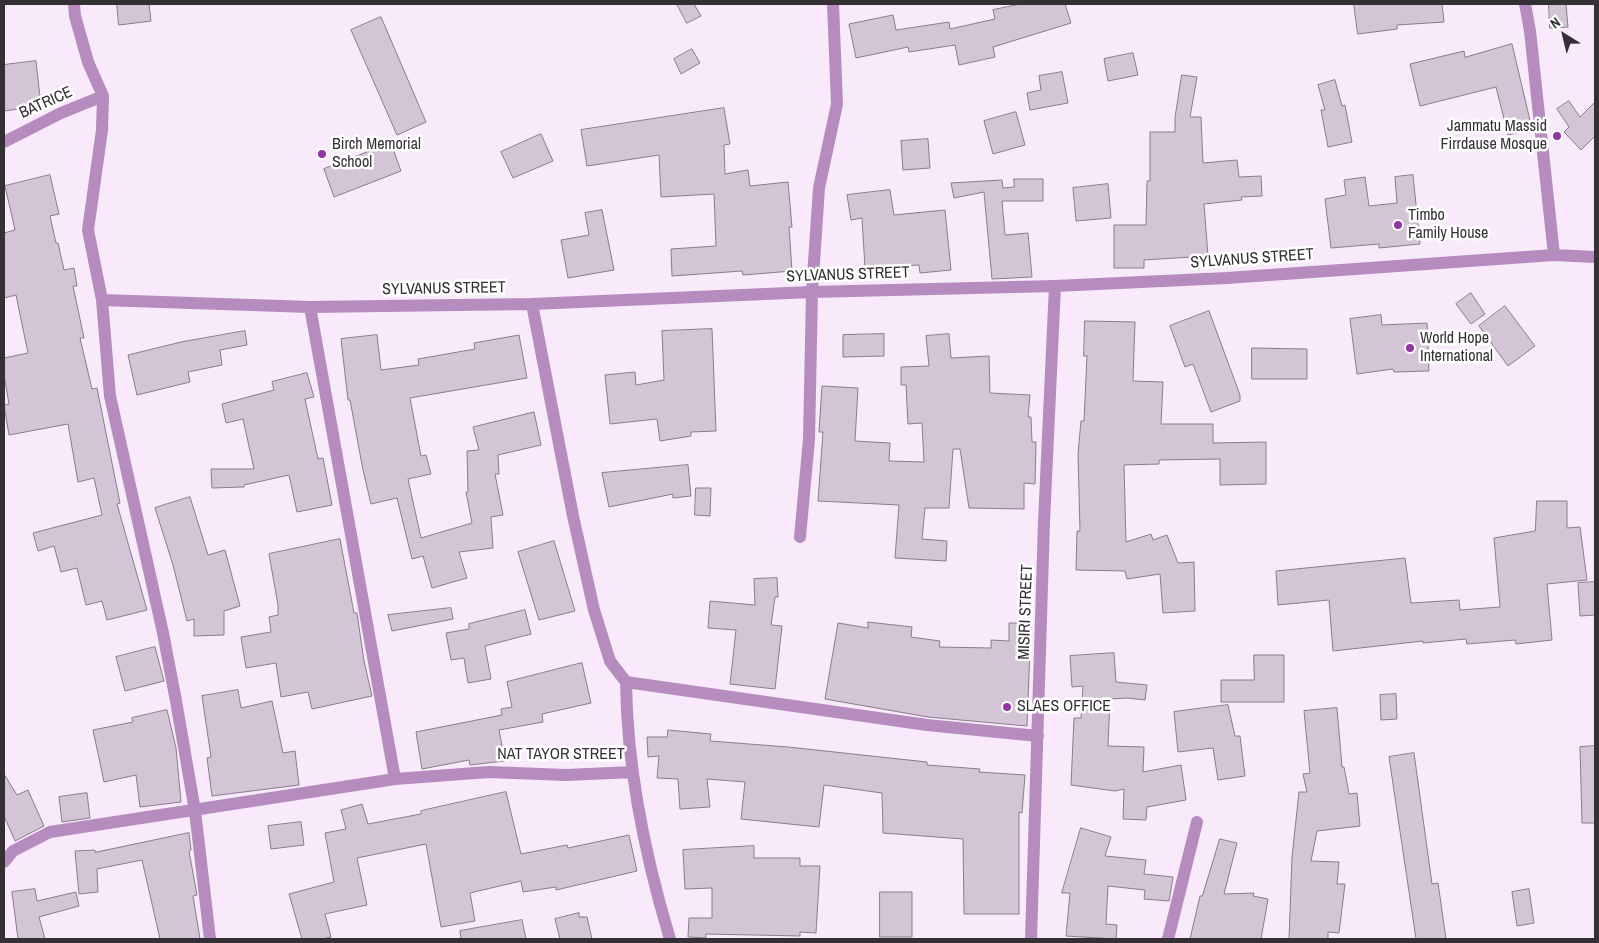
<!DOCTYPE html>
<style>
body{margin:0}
#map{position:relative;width:1599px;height:943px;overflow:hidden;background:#f8eafa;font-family:"Archivo Narrow",sans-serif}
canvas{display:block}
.frame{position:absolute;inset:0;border:5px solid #352f36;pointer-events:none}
.north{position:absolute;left:1539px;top:10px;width:50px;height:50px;-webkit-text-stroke:4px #fff;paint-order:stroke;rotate:324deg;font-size:14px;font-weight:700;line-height:20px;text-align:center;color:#352f36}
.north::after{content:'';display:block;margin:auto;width:18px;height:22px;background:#352f36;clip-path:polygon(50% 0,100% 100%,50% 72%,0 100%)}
</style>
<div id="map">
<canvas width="1599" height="943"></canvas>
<div class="frame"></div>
<div class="north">N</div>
</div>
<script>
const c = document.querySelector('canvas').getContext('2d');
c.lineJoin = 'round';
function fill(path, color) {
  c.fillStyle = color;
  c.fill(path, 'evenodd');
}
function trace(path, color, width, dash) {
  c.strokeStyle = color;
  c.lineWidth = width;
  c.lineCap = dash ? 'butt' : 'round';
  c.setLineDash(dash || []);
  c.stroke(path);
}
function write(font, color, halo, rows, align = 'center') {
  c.font = font + ' "Archivo Narrow",sans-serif';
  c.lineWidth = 5;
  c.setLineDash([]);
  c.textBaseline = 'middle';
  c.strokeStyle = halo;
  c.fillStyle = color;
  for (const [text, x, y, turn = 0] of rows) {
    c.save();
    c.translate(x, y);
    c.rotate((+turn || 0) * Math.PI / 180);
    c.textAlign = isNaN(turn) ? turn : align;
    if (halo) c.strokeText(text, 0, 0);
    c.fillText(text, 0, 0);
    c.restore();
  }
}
const building = new Path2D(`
 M117,4h32l2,17 -32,4z
 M677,4h17l7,12 -14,7z
 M1021,4h44l6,19 -78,24 2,10 -36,8 -4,-20 -46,7 -1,-5 -52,11 -7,-34 44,-9 3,15 53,-8 1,7 45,-10 -2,-9z
 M1354,4h88l2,18 -47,3v4l-39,5z
 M1549,4h17l2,23 -18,1z
 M381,17l45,105 -29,13 -46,-105z
 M1512,44l20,85 -24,6 -12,-48 -76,19 -10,-42 54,-13 1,6z
 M692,49l8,14 -19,11 -7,-15z
 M1133,53l5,22 -30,6 -4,-22z
 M36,61l5,45 -37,5v-46z
 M1062,72l6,31 -38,7 -3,-17 14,-3 -2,-14z
 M1182,75l15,2 -7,40h11l2,46 34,-3 2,17 22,-1 1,20 -21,1 1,3 -38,4 4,52 -64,4v8h-30v-43h32l1,-44h3v-49h25v-14z
 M1335,80l7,26 3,-1 7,37 -24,5 -7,-37h4l-7,-25z
 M1569,101l11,16 15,-15v34l-14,14 -17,-18 5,-5 -12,-18z
 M724,108l6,36 -6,1 1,29 23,-4 2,16 38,-4 4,45h-3l3,44 -49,4 -1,-4 -70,5 -1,-27 45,-3 -2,-52 -53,3 -2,-42 -72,11 -6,-36z
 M1016,112l9,33 -32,9 -9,-33z
 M541,134l12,27 -40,17 -12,-26z
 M928,139l2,29 -27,2 -2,-29z
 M391,143l10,28 -67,26 -10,-28z
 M50,175l9,39 -9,2 6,27h2l6,27 10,-2 3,18h-4l11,52h-4l12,51 5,-1 23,115 -3,1 30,106 -40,10 -5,-19 -16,4 -9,-37 -16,4 -7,-26 -16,5 -5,-18 69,-18 -8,-37 -16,4 -10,-58 -59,11 -5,-30 5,-1 -5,-29v-17l24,-5 -12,-58 -12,3v-65l11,-3 -10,-44z
 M1413,175l7,69 -41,4v-4l-48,4 -6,-49 21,-4 -2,-15 21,-3 4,29 28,-3 -2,-26z
 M1014,179h29v22h-41l3,34 23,-2 4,44 -40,2 -8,-87 -30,6 -3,-15 51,-3 1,8 11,-1z
 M1108,184l3,34 -35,3 -3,-33z
 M890,190l4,25 51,-5 6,60 -31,3 -1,-8 -54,3 -3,-50 -11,2 -4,-25z
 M602,210l12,60 -46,8 -7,-38 28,-5 -4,-22z
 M1471,293l14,21 -14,10 -15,-20z
 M1505,306l30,40 -27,20 -29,-40z
 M1209,311l31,84v6l-29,11 -18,-48 -8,3 -15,-41z
 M1381,315l1,10 45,-2 2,48 -35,1 -1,-3 -36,5 -7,-55z
 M1085,321l50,1 -2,59 30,1 -2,42h52v19l53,-1v42l-46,1v-26l-61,1v4l-35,1 2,77 25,-8 2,6 14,-5 11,28 16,-1 1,49 -32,2 -3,-39 -33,5 -2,-8 -49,-1 1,-39h3l-2,-77 3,-33h3l3,-65h-3z
 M712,329l4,102 -25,1v4l-31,5 -3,-22 -47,5 -5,-49 30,-3 1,13 28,-5 -2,-49z
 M245,331l2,14 -27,5 2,15 -34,7 2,10 -53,13 -9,-40 53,-13z
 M884,334v22l-41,1v-22z
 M949,334l2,24 38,-2 1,37 40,2 -2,22h3l1,25h4l-1,42 -11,-1v26l-55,-1 -9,-59h-7l-4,59h-24l-3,31 25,2 -1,20 -51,-3 4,-53 -81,-4 5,-69h-4l3,-46 36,2 -3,53 35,2 -1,18 35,1 -2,-39 -14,1 -2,-39h-5v-18l28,-1 -3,-30z
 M377,335l4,35 38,-5 -1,-6 57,-10 -1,-6 45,-8 8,43 -117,20 11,58 5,-1 5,19 -23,5 13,59 51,-15 -6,-31h2l-1,-41 12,-1 -6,-23 61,-15 7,33 -43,10 1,19h-4l8,41 -12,2 2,31 -34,4 8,26 -35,10 -9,-32 -11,3 -15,-61 -26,6 -8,-34 -13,-70h-2l-7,-61z
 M1252,348l55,1v30h-55z
 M307,373l7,24 -9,2 13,60 5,-1 9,47 -35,7 -8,-37 -45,10v2l-32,1 -1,-19h43l-11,-50 -17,4 -4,-19 52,-14 -2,-8z
 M688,465l3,31 -18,2v-4l-64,13 -7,-34z
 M696,488h15l-1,28 -15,-1z
 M190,497l18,58 17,-5 15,56 -16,5v24l-30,1v-17l-7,2 -14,-56 -18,-57z
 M1537,501h30v27l13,-1 7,53 -40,4 5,56 -36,4 -1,-4 -48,4 -1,-5 -43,4v-2l-90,10 -4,-51 -51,5 -2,-34 129,-13 6,45 48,-3 1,10 40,-3 -6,-69 41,-7z
 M340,539l14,74h3l7,48 8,35 -60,13 -4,-17 -27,5 -5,-34 -30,5 -5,-31 30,-5 -2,-15 9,-2v-10l-9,-51z
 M554,541l21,70 -36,9 -21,-68z
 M777,578l1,19h-3l-4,28 11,1 -7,63 -45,-5 6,-54 -28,-2 2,-27 45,4 -1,-26z
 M1595,582v33l-15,1 -2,-33z
 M451,608l2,11 -61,12 -4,-16z
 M525,610l6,24 -46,12 6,33 -23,4 -4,-25 -13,2 -5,-27 23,-4v-5z
 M868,622l44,5 -1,10 29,4 -1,6 52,1v-8l18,1v-18h22l-4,103 -99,-9 -103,-18 13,-76 30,5z
 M155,647l9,34 -39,10 -9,-34z
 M1114,653l2,29 31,3 -2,15 -18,-2 -17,1 -2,47 36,1 -1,25 38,-7 5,35 -39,7 -1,13 -23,-1 1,-30 -9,2 -44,-6 3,-67h7l2,-32 -11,1 -2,-31z
 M1254,655h30v47h-63v-22h33z
 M582,663l9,40 -49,11 1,8 -44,8 6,31 -35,4 -1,-5 -47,9 -6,-37 86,-17 -1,-6 11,-2 -5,-25z
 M238,690l3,18 31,-7 11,52 12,-2 4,34 -87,11 -5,-38 4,-1 -9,-61z
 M1396,694l1,25 -16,1 -1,-25z
 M1228,705l7,31h5l5,40 -27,4 -5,-32 -35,4 -4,-40z
 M1337,708l5,59h2l5,27 8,-1 3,33 -43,5 -6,30 28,1 -2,22h8l-6,49 -11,-1v7h-39l3,-82 7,-65h8l-4,-18 7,-1 -6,-62z
 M167,710l9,38 5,54 -41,5 -4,-32 -32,7 -11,-52 40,-8 -1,-4z
 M668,730l43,4 -1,7 78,6 139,15v3l53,4 -1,3 46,3 -3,38 -3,-1v102h-55l-1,-75 -80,-6 -1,-40 -58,-8 -5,42 -78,-8 4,-37 -38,-3 3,28 -30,2 -2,-30 -21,-1 2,-22 -11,1 -1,-20h20z
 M1595,746v77h-13l-2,-76z
 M1414,753l18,131 6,-1 8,56h-30l-27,-182z
 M4,774l13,21 11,-5 16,36 -29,15 -11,-25z
 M506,792l15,62 46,-9 1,3 61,-13 8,36 -81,19v-3l-33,5 -2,-11 -51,12 5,28 -34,6 -15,-83 -69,14 10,47 -42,9 6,23 -9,2h-20l-13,-45 45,-12 -9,-49 21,-4 -5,-19 21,-6 6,20 53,-10v-3z
 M87,793l3,25 -28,4 -3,-25z
 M301,822l3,23 -33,4 -3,-23z
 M1081,828l30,9 -6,19 41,4 -2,14 29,3 -4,24 -25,-2 1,-9 -37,-4 -2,38 11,1 -1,14 -50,-3 4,-43h-8z
 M189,833l2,17 -2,1 8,44 -4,1 7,43h-40l-18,-79 -45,9 1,23 -19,2 -4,-43 20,-1v2z
 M1220,839l17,4 -13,51 30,-1 -1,3 15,3 -7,40h-71l10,-43h2z
 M754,846v12h46v8h20l-4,67 -16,-1v4l-94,-2v4l-18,-1 1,-19h23v-30l-27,1 -2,-39z
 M35,889l2,12 39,-9 3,14 -40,11 6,22h-27l-6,-47z
 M1529,889l5,34 -17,3 -5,-34z
 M880,892h32v45h-32z
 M579,913v4h8l5,22h-32l-5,-20z
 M522,920l4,19h-65l-1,-8z`);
const street = new Path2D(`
 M74,4l1,12 13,46 15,34 -1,34 -14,100 14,70 8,96 53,237 13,68 19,110 15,128
 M1525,4l5,27 24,224
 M4,142l57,-29 42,-17
 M102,300l208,7 222,-3 280,-12 243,-6 172,-8 327,-23 41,2
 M532,304l41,212 21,94 16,51 16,21
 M310,307l85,472
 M800,537l9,-98 3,-147 7,-104 18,-84 -4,-100
 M626,682l301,43 111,11
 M626,682c1,87 19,174 44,257
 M4,862l9,-11 37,-19 345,-53 94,-7 77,3 67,-3
 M1031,939l13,-417 11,-236
 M1168,939l29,-117`);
const markers = [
 [1557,136,5,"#9137a3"],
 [322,154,5,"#9137a3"],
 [1398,225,5,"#9137a3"],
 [1410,348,5,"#9137a3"],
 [1007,707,5,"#9137a3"]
];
const streetNames = [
 ["BATRICE",46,103,-24],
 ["SYLVANUS STREET",1252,259,-4],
 ["SYLVANUS STREET",848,275,-2],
 ["SYLVANUS STREET",444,289,-1],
 ["MISIRI STREET",1026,612,-88],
 ["NAT TAYOR STREET",561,755]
];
const poiNames = [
 ["Jammatu Massid",1547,127,"right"],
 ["Firrdause Mosque",1547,145,"right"],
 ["Birch Memorial",332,145],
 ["School",332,163],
 ["Timbo",1408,216],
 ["Family House",1408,234],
 ["World Hope",1420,339],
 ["International",1420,357],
 ["SLAES OFFICE",1017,707]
];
fill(building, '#d3c5d5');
trace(building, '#887c8a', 1);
trace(street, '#b58cbd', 12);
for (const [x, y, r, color] of markers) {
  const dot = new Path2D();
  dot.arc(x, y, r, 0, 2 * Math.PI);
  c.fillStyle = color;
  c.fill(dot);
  trace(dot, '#fff', 2);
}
write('16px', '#352f36', '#fff', streetNames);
write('16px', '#352f36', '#fff', poiNames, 'left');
</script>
